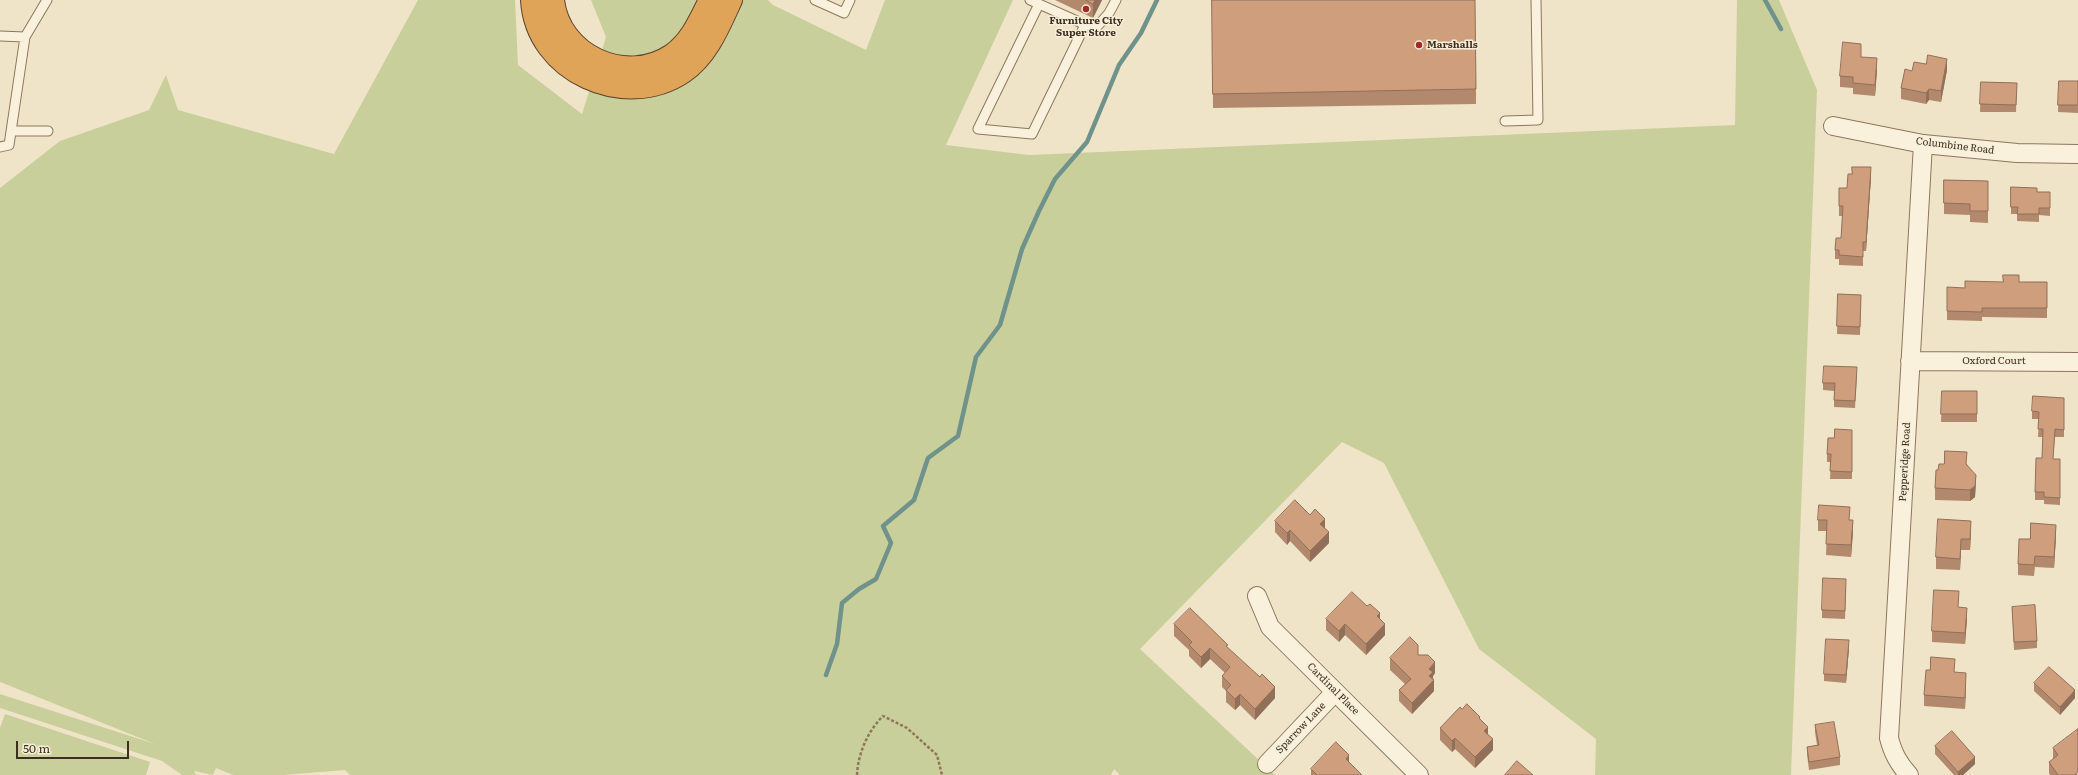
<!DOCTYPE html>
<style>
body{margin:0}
#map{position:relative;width:2078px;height:775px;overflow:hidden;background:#f0e4c8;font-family:Literata,serif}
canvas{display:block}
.scale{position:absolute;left:16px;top:741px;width:113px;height:18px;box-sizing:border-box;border:2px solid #3d2e20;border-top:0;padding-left:5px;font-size:12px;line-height:14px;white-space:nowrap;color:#3d2e20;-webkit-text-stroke:3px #f7eed8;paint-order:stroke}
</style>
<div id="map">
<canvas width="2078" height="775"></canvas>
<div class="scale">50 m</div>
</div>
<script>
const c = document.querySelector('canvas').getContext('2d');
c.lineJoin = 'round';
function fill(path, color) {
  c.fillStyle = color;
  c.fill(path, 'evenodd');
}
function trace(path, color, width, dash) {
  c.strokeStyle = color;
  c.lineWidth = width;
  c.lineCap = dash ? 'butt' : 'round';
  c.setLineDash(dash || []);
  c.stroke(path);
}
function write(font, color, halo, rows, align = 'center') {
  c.font = font + ' Literata,serif';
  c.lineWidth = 3;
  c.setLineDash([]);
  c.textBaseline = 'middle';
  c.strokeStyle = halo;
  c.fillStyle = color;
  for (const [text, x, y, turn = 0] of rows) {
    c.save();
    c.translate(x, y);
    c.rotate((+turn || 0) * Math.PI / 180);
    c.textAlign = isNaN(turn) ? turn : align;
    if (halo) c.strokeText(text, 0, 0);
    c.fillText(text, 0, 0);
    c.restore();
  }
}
const green = new Path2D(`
 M418,0h97l3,65 64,49 24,-77 -15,-37h177l5,5 93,45 19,-50h128l-67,145 83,10 706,-30 2,-125h42l38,90 -26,685h-196l1,-36 -117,-90 -95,-186 -42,-21 -202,207 135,126h-155l-6,-6 -3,6h-761l-5,-5 -62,5h-50l-17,-7 -3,7 -19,-4 2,4h-14l-20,-14 -162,-53v-14l155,50 -155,-62v-494l60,-47 89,-31 17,-35 12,35 156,44z
 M5,714l145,48 -4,13h-146v-47z`);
const stream = new Path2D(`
 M1765,0l16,29
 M826,675l11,-31 5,-41 17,-14 17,-10 15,-36 -8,-17 31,-26 14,-42 30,-22 18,-79 24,-32 22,-76 17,-38 16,-32 32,-37 32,-77 22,-32 16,-33`);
const path = new Path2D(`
 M857,775c1,-22 11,-44 26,-59l24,12 30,27 5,20`);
const lane = new Path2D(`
 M815,0l29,13 6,-13
 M1030,0l65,29 14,-16 7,-13
 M1039,4l-61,125 54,5 53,-109
 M0,36l25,1
 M1505,121l33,-1 -2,-120
 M11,131h37
 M0,147l9,-2 16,-108 22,-37`);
const street = new Path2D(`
 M1833,126l90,18 94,9 61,1
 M1910,361l168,1
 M1257,596l13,31 149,148
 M1267,764l68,-72
 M1909,775c-11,-12 -16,-22 -20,-37l34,-594`);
const highway = new Path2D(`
 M532,0c4,72 93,111 151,72 24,-16 36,-46 48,-72
 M553,0c6,56 73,86 119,55 19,-13 28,-35 38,-55`);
const wall = new Path2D(`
 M1055,0h47l-9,18z
 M1212,0l264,89v15l-263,4z
 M1877,70l-2,26 -22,-2v-6l-13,-1v-11z
 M1947,70l-6,32 -12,-2 -3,4 -25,-5v-11l11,-17z
 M2059,81h19v32l-20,-1z
 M1981,82l36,1 -1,29h-36z
 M1871,177l-5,74h-3v15l-24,-1v-6h-4v-9l6,-12 2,-22h-4v-10l8,-18z
 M1944,180l44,1v42l-18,-1v-7l-26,-1z
 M2011,187l26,5h13v24l-11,-1v7l-22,-1v-7h-6z
 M2019,282h28v36l-65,-1v4l-35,-1v-9l18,-23z
 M1838,294l23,1 -1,40 -23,-1z
 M1857,375l-2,33 -21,-1v-16l-11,-1v-7z
 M1942,391h35v31h-36z
 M2064,398v39h-9l-2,22h7v46l-16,-1v-4h-9v-8l7,-34 1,-21h-5l1,-18h-7v-8z
 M1852,430v49h-22l1,-17h-4v-8l7,-16z
 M1967,464l9,22 -1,11 -5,4 -35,-1v-12l3,-18z
 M1310,515l15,13 4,15 -19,19 -20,-21 -3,4 -12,-13v-11z
 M1818,520h31l4,12 -2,25 -25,-2 1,-24h-9z
 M1971,532l-1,18h-9l-1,20 -24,-1v-12z
 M2056,536l-2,32 -19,-1 -1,9 -16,-1v-11l12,-25z
 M1846,587l-1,32 -23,-1v-8z
 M2012,607l25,34v7l-23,2z
 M1326,619h54l5,16 -19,20 -21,-20 -6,7 -13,-12z
 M1967,619l-2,25 -33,-2v-11z
 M1174,624l54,24 47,50 -20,22 -15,-15 -5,5 -9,-8v-11l-4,-4v-11l3,-3 -15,-14 -9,9 -12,-12v-6l-15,-14z
 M1849,648l-3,35 -22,-2v-7z
 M1418,655l17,18 -2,3 1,15 -22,23 -13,-13v-11l6,-6 -15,-14v-12z
 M1955,672l11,12 -1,25 -41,-3v-11z
 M2034,683l41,15 -15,17 -26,-24z
 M1462,709l18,10 8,15 5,16 -18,18 -20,-19 -3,3 -12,-12v-12z
 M1815,725l25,32v8l-31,5 -2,-16v-7l10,-2 -2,-13z
 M1935,746l40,18 -12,11h-9l-19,-21z
 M2053,748l25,27h-28l-1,-2v-11l4,-3z
 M1349,762l13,13h-51v-6z`);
const shadedWall = new Path2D(`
 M1095,0h7l-9,18v-14z
 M1877,58v12l-2,26v-11z
 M1947,59v11l-6,32v-11z
 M1929,89v11l-3,4v-11z
 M1871,167v10l-5,74v-9z
 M1976,475l-1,22 -5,4v-11z
 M1325,519v11l-5,-6z
 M1853,520v12l-2,25v-12z
 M1971,521v11l-1,18v-11z
 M2056,525v11l-2,32v-11z
 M1290,530v11l-3,4v-12z
 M1329,532v11l-19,19v-11z
 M1961,539v11l-1,20v-11z
 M1967,608v11l-2,25v-11z
 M1380,613v11l-3,-8z
 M1345,624v11l-6,7v-11z
 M1385,624v11l-19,20v-11z
 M1849,640v8l-3,35v-8z
 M1210,648v11l-9,9v-11z
 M1435,662v11l-2,3v5l1,-1v11l-22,23v-11l17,-34z
 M1966,673v11l-1,25v-11z
 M1275,687v11l-20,22v-11z
 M2075,690v8l-15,17v-8z
 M1240,694v11l-5,5v-11z
 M1488,727v11l-4,-7z
 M1455,738v11l-3,3v-11z
 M1493,739v11l-18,18v-11z
 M1349,755v11l-3,-7z
 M1975,757v7l-12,11h-5v-3z`);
const building = new Path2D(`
 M1086,0h9l-2,4z
 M1212,0h263l1,89 -263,5z
 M1843,42l18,2v13l16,1 -2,27 -22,-2v-6l-13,-1z
 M1928,55l19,4 -6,32 -12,-2 -3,4 -25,-5 4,-19 7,2 2,-9 12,2z
 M2059,81h19v24h-20z
 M1981,82l36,1 -1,22 -36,-1z
 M1852,167h19l-5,75h-3v15l-24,-2v-5h-4l1,-12h5l2,-32h-4v-18h8l1,-14h4z
 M1944,180l44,1v30h-18v-7l-26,-1z
 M2011,187l26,1v4h13v16h-11v6h-22l1,-7h-7z
 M2003,275h16v7h28v26h-65v4l-35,-1v-24l18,1v-7l38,1z
 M1838,294l23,1 -1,32 -23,-1z
 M1824,366l33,1 -2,34 -21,-1 1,-17h-12z
 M1942,391h35v23h-36z
 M2033,396l31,2v32l-9,-1 -2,30h7v39l-16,-1v-5h-9l1,-34h6l1,-29h-5l1,-17 -7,-1z
 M1835,429l17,1v42l-22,-1 1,-17h-4l1,-16h6z
 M1945,451l22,1 -1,12 10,11 -1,11 -5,4 -35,-2 1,-18h2l1,-6h5z
 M1295,500l15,15 5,-6 10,10 -5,5 9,8 -19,19 -20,-21 -3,3 -12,-12z
 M1819,505l31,2 -1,13h4l-2,25 -25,-1 1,-24h-9z
 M1938,519l33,2 -1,18h-9l-1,20 -24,-2z
 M2031,523l25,2 -2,32 -19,-1 -1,9 -16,-1 1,-25h11z
 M1823,578l23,1 -1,32 -23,-1z
 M1934,590l25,1 -1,16 9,1 -2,25 -33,-2z
 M1352,592l15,14 3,-2 10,9 -3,3 8,8 -19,20 -21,-20 -6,7 -13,-12z
 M2035,605l2,36 -23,1 -2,-35z
 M1190,608l38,37 -2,1 34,31 2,-3 13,13 -20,22 -15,-15 -5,5 -9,-9 5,-5 -9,-9 8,-9 -20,-19 -9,9 -12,-12 3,-3 -18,-18z
 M1410,637l8,8v10h10l7,7 -6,7 4,3 -4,4 5,4 -22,23 -13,-13 12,-11 -21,-21z
 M1826,639l23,1 -3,35 -22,-1z
 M1931,657l24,2 -1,13 12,1 -1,25 -41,-3 2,-25h4z
 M2049,667l26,23 -15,17 -26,-24z
 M1467,704l13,13 -1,1 9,9 -4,4 9,8 -18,18 -20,-19 -3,3 -12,-13 20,-21 2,2z
 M1834,722l6,35 -31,5 -2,-15 12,-2 -4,-20z
 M2078,729v43l-4,3h-16l-9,-13 9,-7 -5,-7z
 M1952,731l23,26 -17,15 -23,-26z
 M1336,742l13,13 -3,4 16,16h-45l-6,-6z
 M1517,761l16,14h-28z`);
const markers = [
 [1086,9,4,"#9e2a2b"],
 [1419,45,4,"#9e2a2b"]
];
const poiNames = [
 ["Furniture City",1086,21],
 ["Super Store",1086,33],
 ["Marshalls",1427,45,"left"]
];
const streetNames = [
 ["Columbine Road",1955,146,7],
 ["Oxford Court",1994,361],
 ["Pepperidge Road",1905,462,-87],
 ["Cardinal Place",1333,689,45],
 ["Sparrow Lane",1301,728,-46]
];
fill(green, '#c9cf9b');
trace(stream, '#6f938a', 4.5);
trace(lane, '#8d765c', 11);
trace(street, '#8d765c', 20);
trace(highway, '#5b4430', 24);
trace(path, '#8d765c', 2.5, [3, 2]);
trace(lane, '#faf1dc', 9);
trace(street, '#faf1dc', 18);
trace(highway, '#e0a458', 22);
fill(wall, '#b2896c');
fill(shadedWall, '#916f58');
fill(building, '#cf9f7d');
trace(building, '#916f58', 1);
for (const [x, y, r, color] of markers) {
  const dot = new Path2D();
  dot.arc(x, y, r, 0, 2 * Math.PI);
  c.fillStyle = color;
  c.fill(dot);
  trace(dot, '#f7eed8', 1.5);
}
write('bold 10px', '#3d2e20', '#f7eed8', poiNames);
write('10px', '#3d2e20', '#f7eed8', streetNames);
</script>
